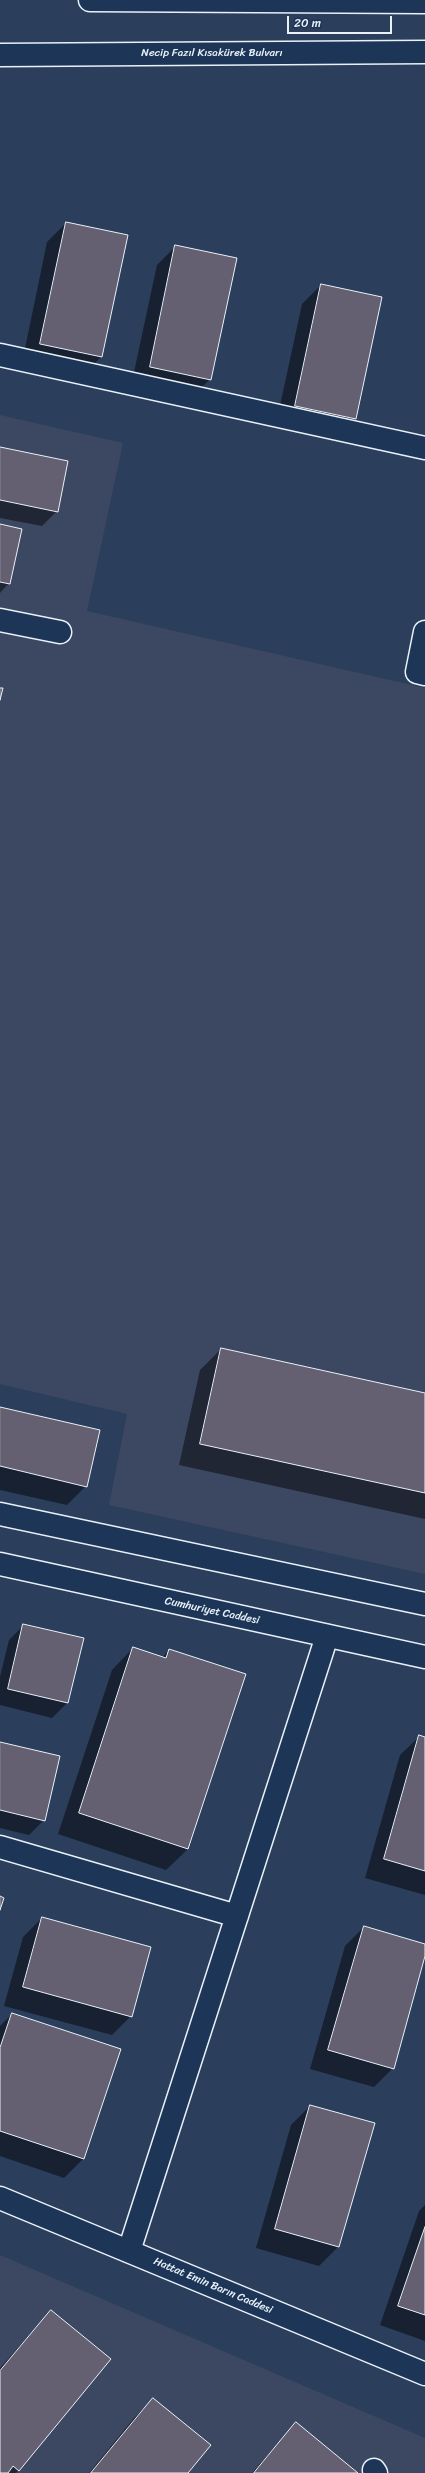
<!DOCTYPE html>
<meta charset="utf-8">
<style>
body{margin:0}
#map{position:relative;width:425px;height:2473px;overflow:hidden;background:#2b3e5c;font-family:Sriracha,sans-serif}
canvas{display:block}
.scale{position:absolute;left:287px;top:16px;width:105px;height:18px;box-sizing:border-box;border:2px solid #e8f1f8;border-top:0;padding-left:5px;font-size:12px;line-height:14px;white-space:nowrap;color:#e8f1f8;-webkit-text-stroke:3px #1d3557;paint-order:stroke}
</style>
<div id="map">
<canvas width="425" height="2473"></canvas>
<div class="scale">20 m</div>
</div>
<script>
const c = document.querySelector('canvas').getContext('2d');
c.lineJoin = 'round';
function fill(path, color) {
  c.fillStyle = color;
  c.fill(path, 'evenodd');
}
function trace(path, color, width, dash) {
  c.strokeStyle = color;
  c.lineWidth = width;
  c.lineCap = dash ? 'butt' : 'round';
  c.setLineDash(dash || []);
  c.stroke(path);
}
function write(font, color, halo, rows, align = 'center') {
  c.font = font + ' Sriracha,sans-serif';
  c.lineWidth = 3;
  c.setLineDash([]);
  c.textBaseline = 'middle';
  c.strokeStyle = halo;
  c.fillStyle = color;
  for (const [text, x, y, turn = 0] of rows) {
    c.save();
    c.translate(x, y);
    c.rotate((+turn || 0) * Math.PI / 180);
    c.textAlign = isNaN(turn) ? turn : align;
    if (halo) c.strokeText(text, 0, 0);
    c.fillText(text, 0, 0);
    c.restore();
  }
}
const built = new Path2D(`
 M0,415l123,28 -36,168 338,77v886l-316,-69 18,-91 -127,-30z
 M0,2255l425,183v35h-425z`);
const shadow = new Path2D(`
 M66,223l35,134 -19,19 -60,-13 25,-121z
 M176,246l34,133 -19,19 -60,-12 26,-121z
 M321,285l34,133 -19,19 -60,-13 26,-120z
 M0,448l57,63 -15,15 -42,-8z
 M0,525l9,58 -9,10z
 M221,1349l204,45v125l-246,-54 21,-95z
 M0,1408l86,78 -19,19 -67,-15z
 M24,1625l43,78 -15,15 -52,-13v-28l9,-37z
 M133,1648l29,10 7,-8 19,199 -22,21 -108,-36 54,-164z
 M420,1736l5,2v157l-60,-17 35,-123z
 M0,1743l44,77 -15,15 -29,-7z
 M42,1918l89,98 -19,19 -108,-29 19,-69z
 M364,1927l61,18v7l-32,116 -19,19 -64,-18 35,-123z
 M12,2014l71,145 -19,19 -64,-22v-130z
 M310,2106l64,18 -36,123 -19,19 -63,-18 35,-123z
 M425,2205v136l-45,-16 39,-114z
 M51,2311l-32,159 -3,3h-16v-105z
 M153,2399l34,74h-98l45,-55z
 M296,2423l60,50h-104z`);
const building = new Path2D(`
 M66,222l62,13 -26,122 -62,-13z
 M175,245l62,13 -26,122 -61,-13z
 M321,284l61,13 -26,122 -61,-13z
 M0,447l68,14 -10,51 -58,-12z
 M0,524l22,5 -12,55 -10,-2z
 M0,688h3l-3,12z
 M221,1348l204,45v100l-225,-49z
 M0,1407l100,23 -13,57 -87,-21z
 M23,1624l61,14 -16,65 -60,-14z
 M133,1647l33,11 3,-9 77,25 -58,175 -109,-36z
 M419,1735l6,2v134l-41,-12z
 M0,1742l60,14 -15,65 -45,-11z
 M0,1896l4,2 -4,12z
 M42,1917l109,30 -19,70 -109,-30z
 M364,1926l61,18v12l-31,113 -66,-19z
 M12,2013l109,36 -37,110 -84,-28v-83z
 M310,2105l65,18 -36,124 -64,-18z
 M425,2227v88l-27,-9z
 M51,2310l60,49 -92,112 -6,-5 -5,7h-8v-102z
 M153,2398l58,47 -23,28h-97z
 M296,2422l62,51h-104z`);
const minor = new Path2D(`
 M0,355l425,93
 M0,620l60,12
 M425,632l-8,40 8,2
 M0,1847l237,69
 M129,2251l198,-615
 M374,2470l2,3`);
const major = new Path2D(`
 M90,0l335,2
 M0,55l425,-3
 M0,1514l425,90
 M0,1564l425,93
 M0,2198l425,176`);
const streetNames = [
 ["Necip Fazıl Kısakürek Bulvarı",212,53],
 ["Cumhuriyet Caddesi",212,1611,12],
 ["Hattat Emin Barın Caddesi",213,2286,23]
];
fill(built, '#3c4862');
fill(shadow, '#0007');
fill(building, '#646071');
trace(building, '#e8f1f8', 1);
trace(minor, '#e8f1f8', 25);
trace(major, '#e8f1f8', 25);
trace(minor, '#1d3557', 22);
trace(major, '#1d3557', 22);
write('11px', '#e8f1f8', '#1d3557', streetNames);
</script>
